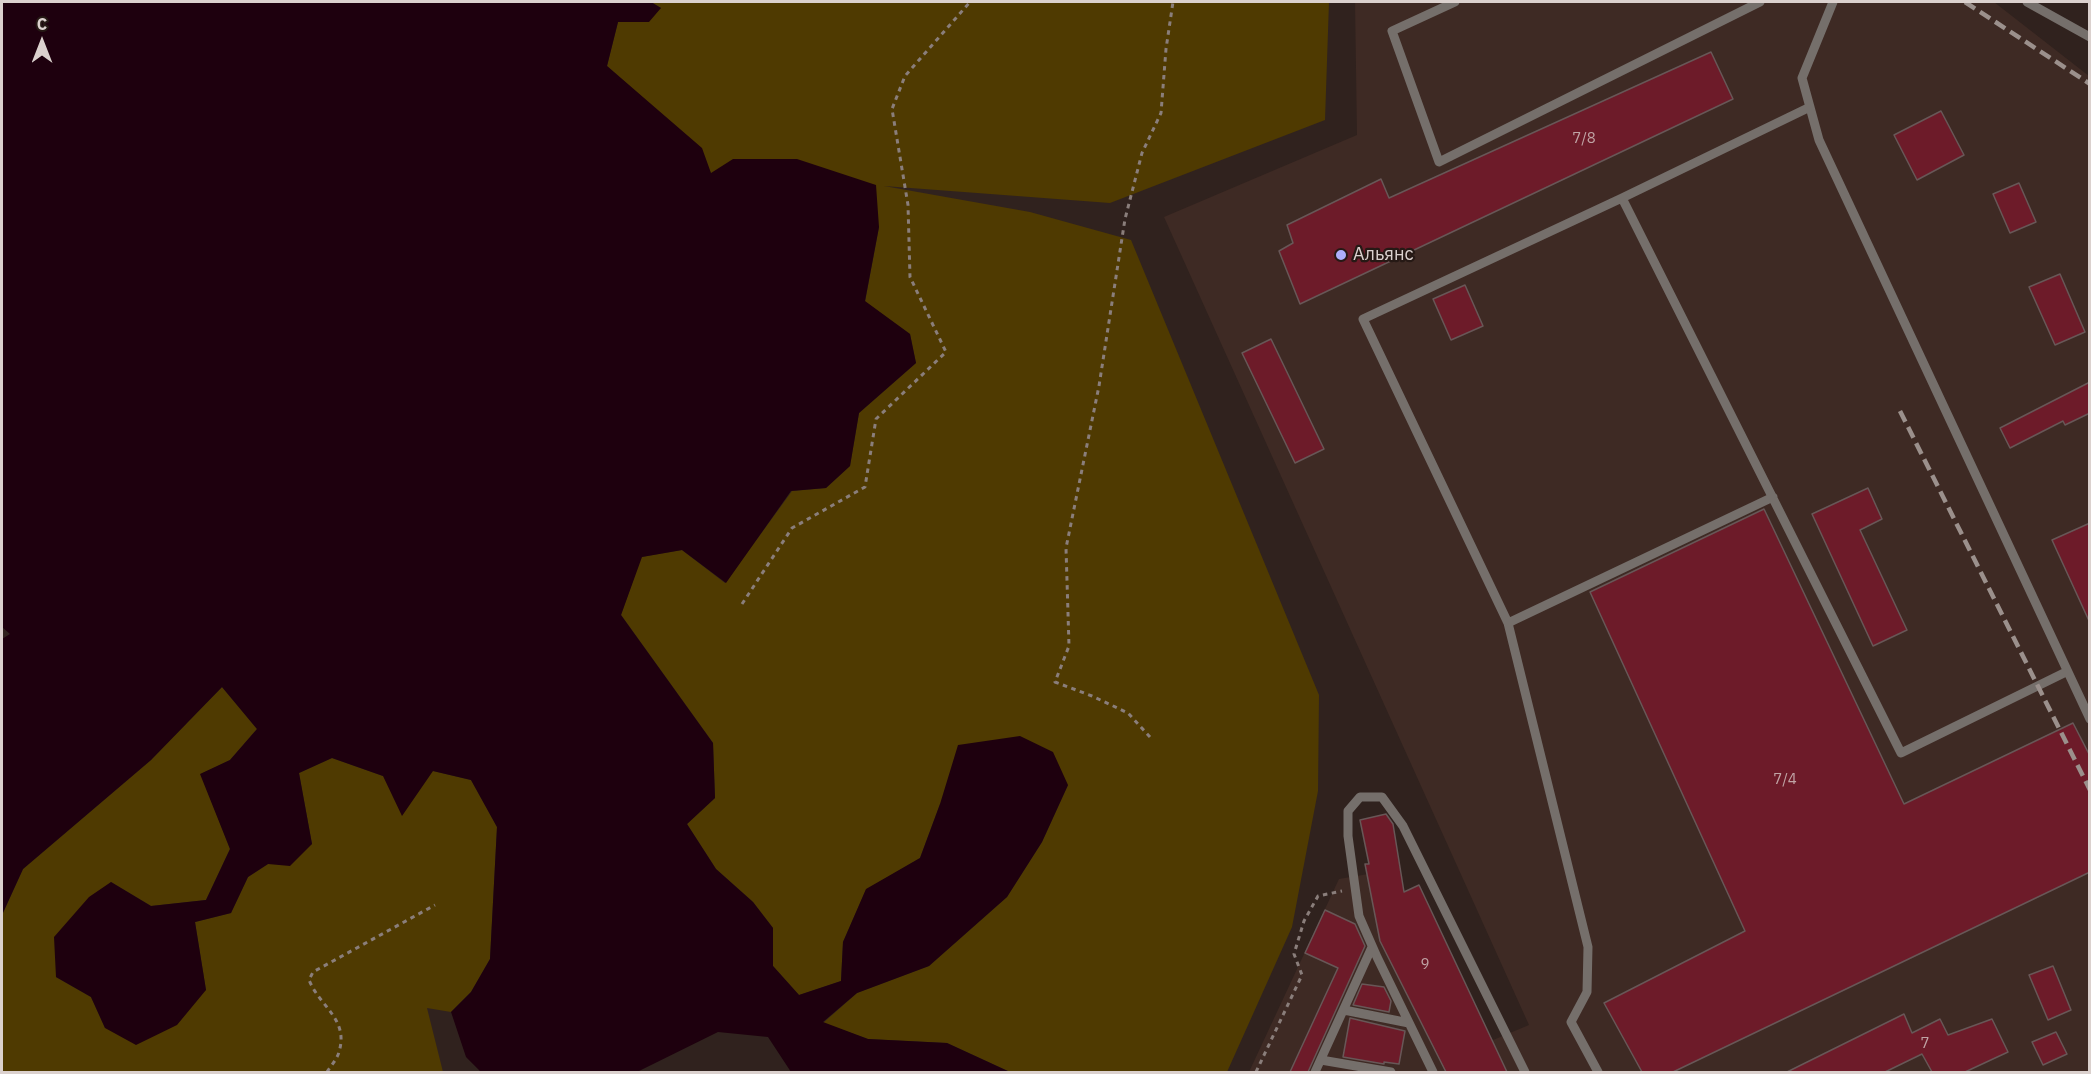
<!DOCTYPE html>
<meta charset="utf-8">
<style>
body{margin:0}
#map{position:relative;width:2091px;height:1074px;overflow:hidden;background:#30221e;font-family:"IBM Plex Sans",sans-serif}
canvas{display:block}
.frame{position:absolute;inset:0;border:3px solid #dbd1ce;pointer-events:none}
.north{position:absolute;left:12px;top:12px;width:60px;height:60px;-webkit-text-stroke:4px #261915;paint-order:stroke;rotate:0deg;font-size:16px;font-weight:700;line-height:24px;text-align:center;color:#dbd1ce}
.north::after{content:'';display:block;margin:auto;width:21px;height:27px;background:#dbd1ce;clip-path:polygon(50% 0,100% 100%,50% 72%,0 100%)}
</style>
<div id="map">
<canvas width="2091" height="1074"></canvas>
<div class="frame"></div>
<div class="north">С</div>
</div>
<script>
const c = document.querySelector('canvas').getContext('2d');
c.lineJoin = 'round';
function fill(path, color) {
  c.fillStyle = color;
  c.fill(path, 'evenodd');
}
function trace(path, color, width, dash) {
  c.strokeStyle = color;
  c.lineWidth = width;
  c.lineCap = dash ? 'butt' : 'round';
  c.setLineDash(dash || []);
  c.stroke(path);
}
function write(font, color, halo, rows, align = 'center') {
  c.font = font + ' "IBM Plex Sans",sans-serif';
  c.lineWidth = 4.5;
  c.setLineDash([]);
  c.textBaseline = 'middle';
  c.strokeStyle = halo;
  c.fillStyle = color;
  for (const [text, x, y, turn = 0] of rows) {
    c.save();
    c.translate(x, y);
    c.rotate((+turn || 0) * Math.PI / 180);
    c.textAlign = isNaN(turn) ? turn : align;
    if (halo) c.strokeText(text, 0, 0);
    c.fillText(text, 0, 0);
    c.restore();
  }
}
const built = new Path2D(`
 M1355,2h639l95,74v996h-840l90,-193 35,-6 100,175 55,-23 -365,-808 193,-82z`);
const green = new Path2D(`
 M651,2h678l-4,118 -215,83 -226,-17 146,26 101,28 188,455 -1,96 -26,136 -65,145h-217l-63,-29 -79,-4 -45,-16 34,-30 72,-27 78,-69 35,-55 26,-57 -128,19 -20,54 -54,32 -23,52 -2,39 -42,14 -26,-29v-38l-20,-26 -37,-33 -29,-45 28,-26 -2,-55 -92,-128 20,-58 41,-7 43,33 67,-92 34,-3 24,-22 9,-53 57,-50 -6,-29 -45,-32 14,-75 -168,-53 -71,-79 -33,-29 11,-44 43,-14z
 M222,687l35,42 -27,31 -29,14 29,75 -24,51 -55,6 -40,-24 -55,95 35,20 14,31 101,-38 -11,-68 36,-9 17,-36 20,-13 44,-20 -13,-71 33,-15 51,18 50,-5 38,9 26,47 -7,132 -19,33 -20,20 -24,-4 16,64h-441v-157l21,-46 128,-109z`);
const water = new Path2D(`
 M2,2h649l10,6 -12,14h-31l-11,44 95,82 9,25 22,-14h64l79,26 3,42 -14,74 45,33 6,29 -57,50 -9,53 -24,22 -35,3 -65,92 -44,-33 -40,7 -21,58 92,128 2,55 -28,26 29,45 37,33 20,26v38l26,29 42,-14 2,-39 23,-53 54,-31 20,-54 18,-59 62,-9 33,16 15,33 -26,57 -35,55 -78,69 -72,27 -34,29 45,17 79,4 63,29h-219l-23,-35 -50,-5 -81,40h-156l-15,-15 -15,-45 20,-20 19,-33 7,-132 -26,-47 -38,-9 -31,45 -19,-40 -51,-18 -33,15 13,71 -22,22 -22,-2 -20,13 -17,36 -36,9 11,68 -29,35 -41,20 -31,-17 -14,-31 -35,-20 -2,-40 35,-40 22,-15 40,24 55,-6 24,-51 -30,-75 30,-14 27,-31 -35,-42 -71,73 -128,109 -21,46v-276l8,-5 -8,-7z`);
const building = new Path2D(`
 M1711,52l22,47 -433,205 -21,-53 14,-8 -6,-18 94,-46 8,19z
 M1941,111l23,44 -47,25 -23,-45z
 M2019,183l17,39 -26,11 -17,-39z
 M2060,274l25,58 -30,13 -26,-58z
 M1465,285l18,41 -32,14 -18,-41z
 M1271,339l53,110 -29,14 -53,-110z
 M2090,382v31l-25,12 -2,-4 -53,27 -10,-20z
 M1868,488l14,31 -22,11 47,100 -34,16 -61,-132z
 M1764,509l140,295 169,-81 17,33v116l-417,200h-31l-38,-69 141,-72 -155,-339z
 M2090,523v100l-38,-83z
 M1386,814l7,10 11,68 15,-7 88,187h-61l-66,-131 -15,-77h4l-9,-44z
 M1325,910l30,14 10,22 -57,126h-18l48,-104 -33,-15z
 M2053,966l18,44 -23,10 -19,-45z
 M1362,984l22,3 7,14 -2,11 -36,-7z
 M1904,1014l8,19 28,-14 8,16 44,-16 16,33 -43,20h-33l-10,-18 -37,18h-98z
 M1350,1018l55,13 -6,33 -15,-2v2l-41,-7z
 M2056,1032l11,22 -24,11 -11,-23z`);
const path = new Path2D(`
 M742,604l50,-76 73,-41 11,-68 70,-67 -36,-75 -2,-72 -16,-96 13,-33 65,-74
 M1150,737l-22,-24 -36,-17 -37,-14 14,-36 -3,-98 33,-162 26,-167 17,-66 19,-40 5,-64 7,-47
 M327,1072c4,-6 10,-13 12,-20 10,-33 -19,-45 -30,-72l4,-8 122,-67
 M1256,1072l46,-97 -8,-21 10,-33 14,-25 24,-5`);
const lane = new Path2D(`
 M1455,2l-63,29 47,131 321,-160
 M1833,2l-31,76 17,62 271,579
 M2027,2l63,35
 M1810,107l-188,91 279,555 165,-81
 M1622,198l-259,121 145,304 265,-126
 M1508,623l80,324 -1,45 -16,30 27,50
 M1344,1010l65,13
 M1321,1060l70,12
 M1315,1072l57,-125
 M1433,1072l-56,-115 -18,-41 -11,-80v-25l12,-14h22l21,29 122,246`);
const rail = new Path2D(`
 M1965,2l125,82
 M1900,411l190,379`);
const markers = [
 [1341,255,6,"#aeaefb"]
];
const numberNames = [
 ["7/8",1584,139],
 ["7/4",1785,780],
 ["9",1425,965],
 ["7",1925,1044]
];
const poiNames = [
 ["Альянс",1353,255]
];
fill(built, '#3e2a24');
fill(green, '#4f3a01');
fill(water, '#1e000e');
fill(building, '#6d1b29');
trace(building, '#685757', 1.5);
trace(path, '#8a7e7b', 3, [4.5, 4.5]);
trace(lane, '#756f6b', 9);
trace(rail, '#9b908c', 4.5, [12, 6]);
for (const [x, y, r, color] of markers) {
  const dot = new Path2D();
  dot.arc(x, y, r, 0, 2 * Math.PI);
  c.fillStyle = color;
  c.fill(dot);
  trace(dot, '#261915', 2);
}
write('15px', '#c0a4a5', null, numberNames);
write('18px', '#dbd1ce', '#261915', poiNames, 'left');
</script>
